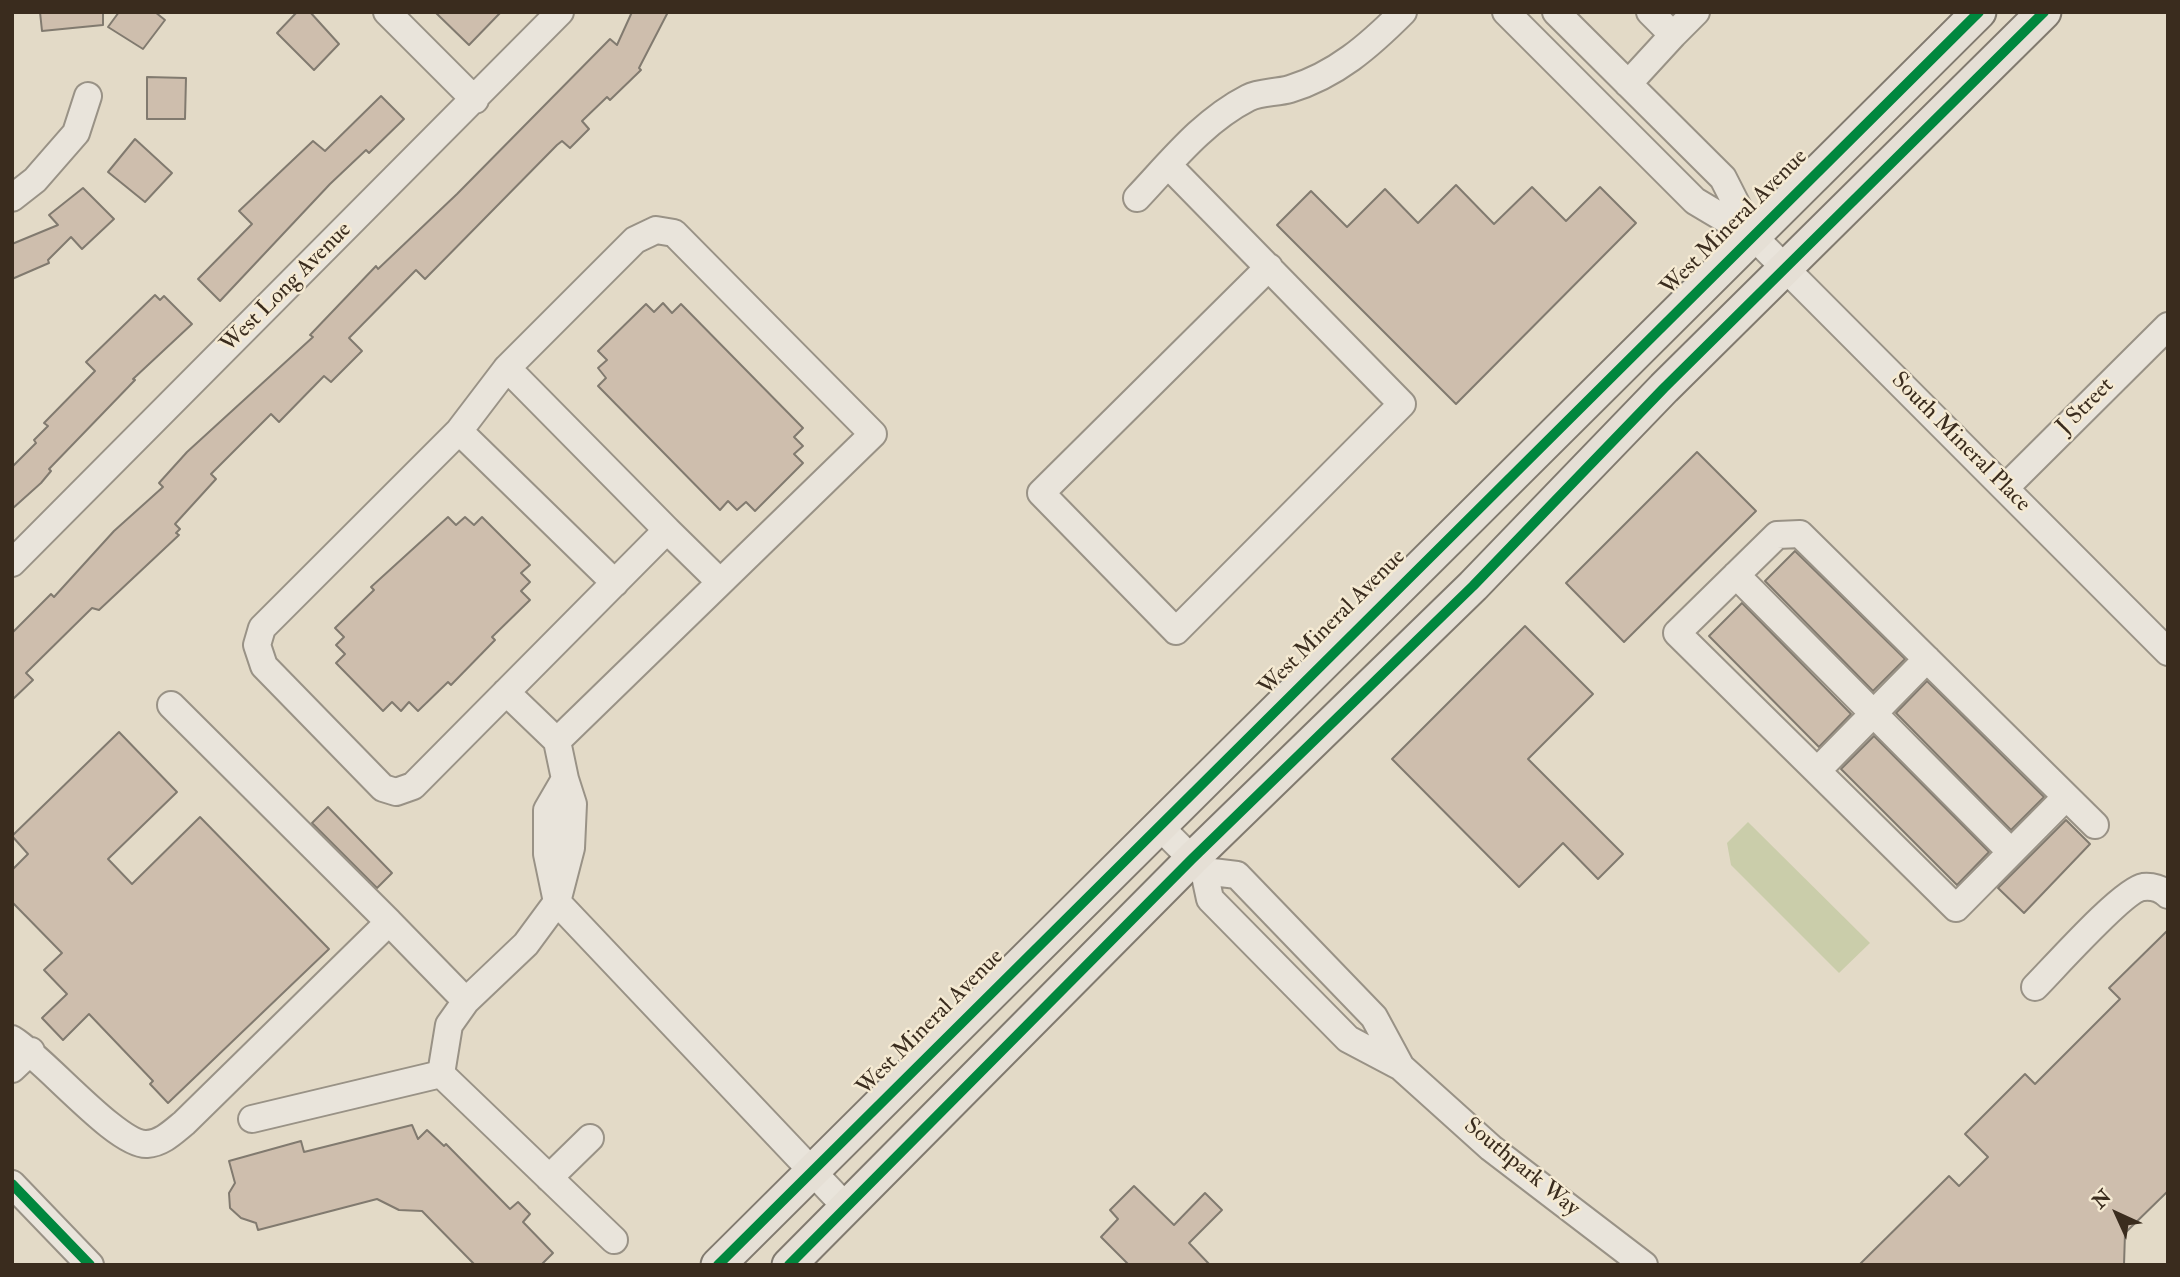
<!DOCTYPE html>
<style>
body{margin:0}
#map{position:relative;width:2180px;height:1277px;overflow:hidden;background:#e3dac7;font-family:"IM FELL Double Pica",serif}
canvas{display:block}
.frame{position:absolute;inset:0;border:14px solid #3a2c1e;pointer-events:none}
.north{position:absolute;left:2082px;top:1179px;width:70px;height:70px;-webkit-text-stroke:5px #f5ead3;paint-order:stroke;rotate:315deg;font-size:19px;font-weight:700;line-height:28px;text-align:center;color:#3a2c1e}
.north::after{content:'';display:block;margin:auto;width:24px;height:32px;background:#3a2c1e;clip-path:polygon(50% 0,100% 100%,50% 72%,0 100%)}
</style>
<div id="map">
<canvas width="2180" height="1277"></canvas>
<div class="frame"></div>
<div class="north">N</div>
</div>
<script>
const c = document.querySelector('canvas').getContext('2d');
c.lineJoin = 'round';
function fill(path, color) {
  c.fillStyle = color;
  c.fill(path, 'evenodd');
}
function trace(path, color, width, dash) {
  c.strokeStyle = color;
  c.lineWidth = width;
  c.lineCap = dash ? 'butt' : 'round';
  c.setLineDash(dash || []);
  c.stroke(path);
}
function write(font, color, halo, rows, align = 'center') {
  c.font = font + ' "IM FELL Double Pica",serif';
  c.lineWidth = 5;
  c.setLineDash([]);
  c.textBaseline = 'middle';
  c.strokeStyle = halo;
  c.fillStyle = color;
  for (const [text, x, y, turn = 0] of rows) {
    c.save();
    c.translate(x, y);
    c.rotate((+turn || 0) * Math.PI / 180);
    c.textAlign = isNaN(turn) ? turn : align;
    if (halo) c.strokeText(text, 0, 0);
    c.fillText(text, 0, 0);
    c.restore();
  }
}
const green = new Path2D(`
 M1748,822l122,121 -31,30 -108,-108 -4,-22z`);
const building = new Path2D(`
 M40,12h63v13l-61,6z
 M119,12h36l10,8 -22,29 -35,-22z
 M297,12h13l29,32 -25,26 -37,-37z
 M435,12h66l-32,33z
 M632,12h36l-29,56 2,2 -31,30 -3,-3 -25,24 7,8 -19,19 -8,-7 -5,4 -132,134 -9,-9 -67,68 13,13 -31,31 -7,-6 -45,46 -8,-8 -60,60 5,5 -41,45 5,5 -4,4 3,2 -80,75 -7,-2 -66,65 7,7 -21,20v-67l39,-39 3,3 60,-66 49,-44 -4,-4 28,-31 126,-115 -3,-2 66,-69 2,3 79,-75 153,-155 7,6z
 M147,77l39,1 -1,41h-38z
 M381,96l23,23 -35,34 -3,-3 -36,34 -110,117 -22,-22 54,-55 -13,-13 74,-70 12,10z
 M135,139l37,34 -27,29 -37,-30z
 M1456,185l38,39 38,-37 34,34 34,-34 36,36 -180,181 -179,-179 34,-34 36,36 38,-38 33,34z
 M83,188l31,31 -32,30 -11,-12 -23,23 1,3 -37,16v-35l46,-19 -9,-10z
 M155,295l5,5 4,-4 28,28 -59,55 2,1 -86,89 2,2 -10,12 -29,26v-42l24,-24 -2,-3 14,-14 -4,-3 51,-52 -9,-9z
 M663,303l9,10 9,-9 122,124 -9,9 9,9 -9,8 9,9 -48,48 -9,-9 -9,8 -9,-9 -8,9 -122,-124 8,-8 -8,-10 9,-8 -9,-9 48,-47 8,8z
 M1697,452l59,59 -132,131 -58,-59z
 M448,517l8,8 9,-8 9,8 8,-8 48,48 -9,8 9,9 -9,9 9,9 -38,37 3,3 -44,45 -3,-3 -30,29 -9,-9 -8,9 -9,-9 -9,9 -47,-48 9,-9 -9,-9 8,-8 -9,-9 39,-38 -3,-3z
 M1795,551l110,108 -32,32 -108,-110z
 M1742,603l109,111 -32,33 -110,-111z
 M1525,626l68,68 -65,65 95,95 -25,25 -35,-36 -44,44 -127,-128z
 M1927,681l117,116 -33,33 -115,-117z
 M119,732l58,60 -69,67 24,25 68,-67 129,132 -161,154 -18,-19 3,-3 -64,-67 -26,26 -21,-22 25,-24 -23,-24 18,-17 -50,-51v-32l16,-16 -16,-18z
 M1874,736l115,116 -32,33 -116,-116z
 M328,807l64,66 -15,15 -65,-65z
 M2066,820l24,24 -66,69 -26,-25z
 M2168,930v261l-43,42 -1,32h-265l90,-89 10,10 29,-29 -23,-23 60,-60 10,10 85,-85 -11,-11z
 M412,1125l6,14 9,-9 17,16 2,-2 64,65 8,-7 12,12 -7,8 30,31 -12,12h-66l-53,-54 -23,-1 -22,-11 -119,31 -2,-7 -15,-5 -11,-10 -1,-15 6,-10 -6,-22 72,-20 3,11z
 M1134,1186l40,39 31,-32 17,17 -33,33 21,22h-81l-28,-28 17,-18 -8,-9z`);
const minor = new Path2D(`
 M387,12l88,88
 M1506,12l189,189 57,34
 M1556,12l167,166 29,57 416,417
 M1673,35l23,-23
 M1628,84l45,-49 -23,-23
 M1168,165l234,239 -226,227 -135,-138 228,-226
 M12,198l23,-18 41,-47 12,-37
 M1137,198c34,-36 66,-77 111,-100 12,-6 28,-5 42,-9 46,-14 79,-43 113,-77
 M507,368l160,162 -254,256 -17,6 -13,-4 -119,-122 -7,-21 5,-17 197,-197 48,-63 128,-128 21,-10 18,3 199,201 -316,307 8,38
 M459,431l156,152
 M2005,488l163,-162
 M667,530l53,52
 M12,563l548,-551
 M1736,575l275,277
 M506,692l51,49
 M171,705l218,217
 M1817,771l110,-112
 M2066,797l-110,111 -279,-275 100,-98 23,-1 295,291
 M1159,826l45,45 6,28 138,140 53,28 90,81 153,117
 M1204,871l33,4 137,142 27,50
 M2035,987c18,-18 88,-97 108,-100 9,-1 19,2 25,8
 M12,1039c33,20 105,107 135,105 15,-1 26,-12 37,-21l205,-201 77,79
 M12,1069l19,-18
 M252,1119l189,-45
 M549,1178l41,-40
 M12,1184l78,81
 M614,1240l-173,-166 8,-49 17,-24 60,-57 31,-42 14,-54 2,-44 -8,-25 -18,31v44l10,48 290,306`);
const major = new Path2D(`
 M718,1265l1261,-1253
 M789,1265l403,-406 281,-273 191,-198 380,-376`);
const cycleway = new Path2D(`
 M12,1184l78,81
 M718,1265l1261,-1253
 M789,1265l403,-406 281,-273 191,-198 380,-376`);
const streetNames = [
 ["West Mineral Avenue",1735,223,-45],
 ["West Long Avenue",287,288,-45],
 ["J Street",2086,407,-45],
 ["South Mineral Place",1960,443,45],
 ["West Mineral Avenue",1333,623,-45],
 ["West Mineral Avenue",931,1023,-45],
 ["Southpark Way",1521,1168,39]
];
fill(green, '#cacdaa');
fill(building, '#cebead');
trace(building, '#817a6f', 2);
trace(minor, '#999286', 30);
trace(major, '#817a6f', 37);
trace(minor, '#e9e4db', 26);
trace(major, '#e5dfd5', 33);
trace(cycleway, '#00873e', 10);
write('23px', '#3a2c1e', '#f5ead3', streetNames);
</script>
